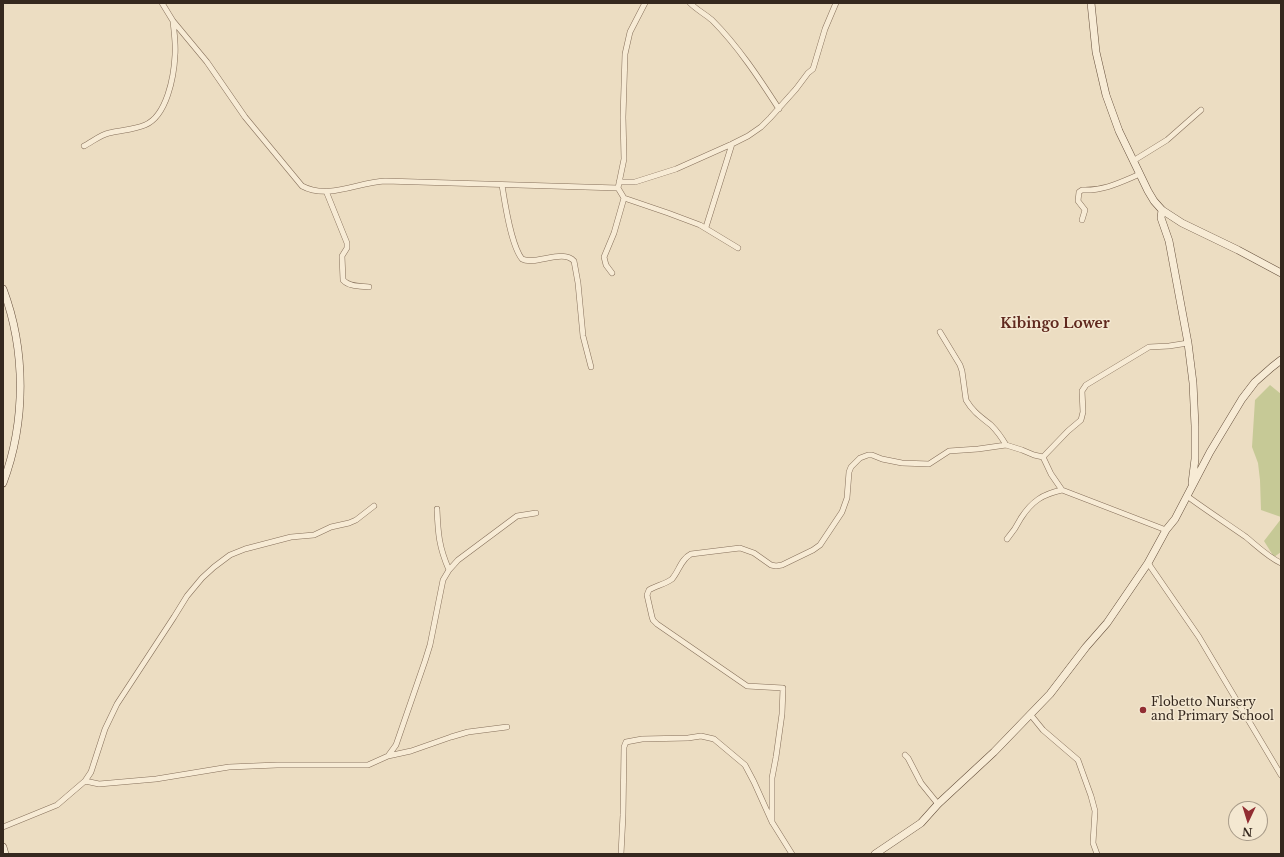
<!DOCTYPE html>
<style>
body{margin:0}
#map{position:relative;width:1284px;height:857px;overflow:hidden;background:#ecddc2;font-family:"Libre Baskerville",serif}
canvas{display:block}
.frame{position:absolute;inset:0;border:4px solid #35281e;pointer-events:none}
.north{position:absolute;left:1228px;top:801px;width:40px;height:40px;box-sizing:border-box;background:#f4e8d1;border:1px solid #a89b89;border-radius:50%;rotate:184deg;font-size:11px;font-weight:700;line-height:16px;text-align:center;color:#35281e}
.north::after{content:'';display:block;margin:auto;width:14px;height:18px;background:#912d32;clip-path:polygon(50% 0,100% 100%,50% 72%,0 100%)}
</style>
<div id="map">
<canvas width="1284" height="857"></canvas>
<div class="frame"></div>
<div class="north">N</div>
</div>
<script>
const c = document.querySelector('canvas').getContext('2d');
c.lineJoin = 'round';
function fill(path, color) {
  c.fillStyle = color;
  c.fill(path, 'evenodd');
}
function trace(path, color, width, dash) {
  c.strokeStyle = color;
  c.lineWidth = width;
  c.lineCap = dash ? 'butt' : 'round';
  c.setLineDash(dash || []);
  c.stroke(path);
}
function write(font, color, halo, rows, align = 'center') {
  c.font = font + ' "Libre Baskerville",serif';
  c.lineWidth = 3;
  c.setLineDash([]);
  c.textBaseline = 'middle';
  c.strokeStyle = halo;
  c.fillStyle = color;
  for (const [text, x, y, turn = 0] of rows) {
    c.save();
    c.translate(x, y);
    c.rotate((+turn || 0) * Math.PI / 180);
    c.textAlign = isNaN(turn) ? turn : align;
    if (halo) c.strokeText(text, 0, 0);
    c.fillText(text, 0, 0);
    c.restore();
  }
}
const green = new Path2D(`
 M1270,385l11,9v123l-20,-7 -1,-30 -2,-17 -6,-16 3,-47z
 M1281,519v33l-7,5 -10,-16z`);
const street = new Path2D(`
 M162,3l11,18 34,41 38,55 57,69c26,14 56,-4 83,-5l233,7 6,-29 -1,-42 2,-63 5,-22 15,-29
 M690,3c7,7 15,11 22,17 26,26 47,58 67,89
 M84,146c8,-4 16,-11 25,-13 12,-3 24,-3 36,-8 22,-9 29,-49 30,-70 1,-11 -1,-23 -2,-34
 M1133,161l34,-21 34,-30
 M619,182h16l41,-13 56,-25 16,-8 13,-9 9,-9 26,-29 12,-16 5,-4 12,-40 11,-26
 M502,185c3,19 9,60 20,74 13,7 41,-11 52,2l4,22 5,53 8,31
 M326,191l21,52v5l-5,8 1,24c6,7 18,6 26,7
 M624,198l44,15 32,12 38,23
 M1082,220l3,-10 -7,-9 1,-9 3,-2c22,1 39,-8 58,-16
 M706,227l26,-83
 M612,273l-6,-8 -2,-8 10,-24 10,-35 -6,-10
 M940,332l20,33 2,6 4,29c7,12 15,17 25,25 6,6 11,13 15,20
 M1043,457l25,-26 13,-11 2,-8 -1,-21 4,-6 63,-38 20,-1 19,-3
 M1187,496c19,14 39,27 59,41 11,9 22,20 35,26
 M437,509c1,25 2,38 12,61
 M1007,539c6,-7 10,-13 14,-21 11,-17 22,-24 41,-28l104,40
 M1148,563l51,74 82,138
 M1030,714l13,16 35,30 13,36 4,15 -2,32 4,11
 M905,755l3,3 13,25 17,21
 M388,756l23,-5 40,-14 17,-5 39,-5
 M85,781l14,3 57,-5 73,-12 48,-2h91l20,-9 8,-11 29,-84 5,-16 13,-65 6,-10 9,-10 59,-44 19,-3
 M772,822v-44l4,-21 6,-43 1,-26 -36,-2 -90,-62 -4,-4 -1,-3 -5,-22 2,-5c6,-4 17,-6 23,-11 7,-8 9,-20 19,-25l49,-6 14,5 17,12 5,1 6,-1 31,-15 7,-5 22,-33 5,-14 2,-26 2,-5 9,-9 8,-3h4l10,4 20,4 27,1 20,-13 29,-2 28,-4 16,5 12,5 9,2 8,17 11,16
 M3,827l54,-22 28,-24 6,-9 14,-43 12,-25 57,-87 13,-21 15,-18 12,-11 16,-12 15,-6 46,-12 23,-2 17,-8 18,-4 7,-3 18,-14
 M621,854l2,-39 1,-68 2,-5 16,-3 46,-1 13,-2 13,3 31,26 9,17 18,40 20,32`);
const secondary = new Path2D(`
 M1091,3l5,49 10,43 13,36 29,60 6,10 8,9 20,13 56,27 43,23
 M1162,210l-1,8 8,23 19,102 5,40 2,43v33l-3,24
 M3,289c23,61 23,133 0,194
 M3,847l2,7
 M875,854l46,-31 17,-19 56,-52 56,-58 36,-47 21,-24 41,-60 18,-33 9,-11 35,-67 32,-53 13,-17 17,-15 9,-7`);
const markers = [
 [1143,710,4,"#912d32"]
];
const poiNames = [
 ["Flobetto Nursery",1151,703],
 ["and Primary School",1151,717]
];
const quarterNames = [
 ["Kibingo Lower",1055,324]
];
fill(green, '#c6c996');
trace(street, '#856f5a', 6);
trace(secondary, '#66503d', 8);
trace(street, '#f7ebd5', 5);
trace(secondary, '#f7ebd5', 7);
for (const [x, y, r, color] of markers) {
  const dot = new Path2D();
  dot.arc(x, y, r, 0, 2 * Math.PI);
  c.fillStyle = color;
  c.fill(dot);
  trace(dot, '#f4e8d1', 1.5);
}
write('12px', '#35281e', '#f4e8d1', poiNames, 'left');
write('bold 14px', '#60291f', '#f4e8d1', quarterNames);
</script>
